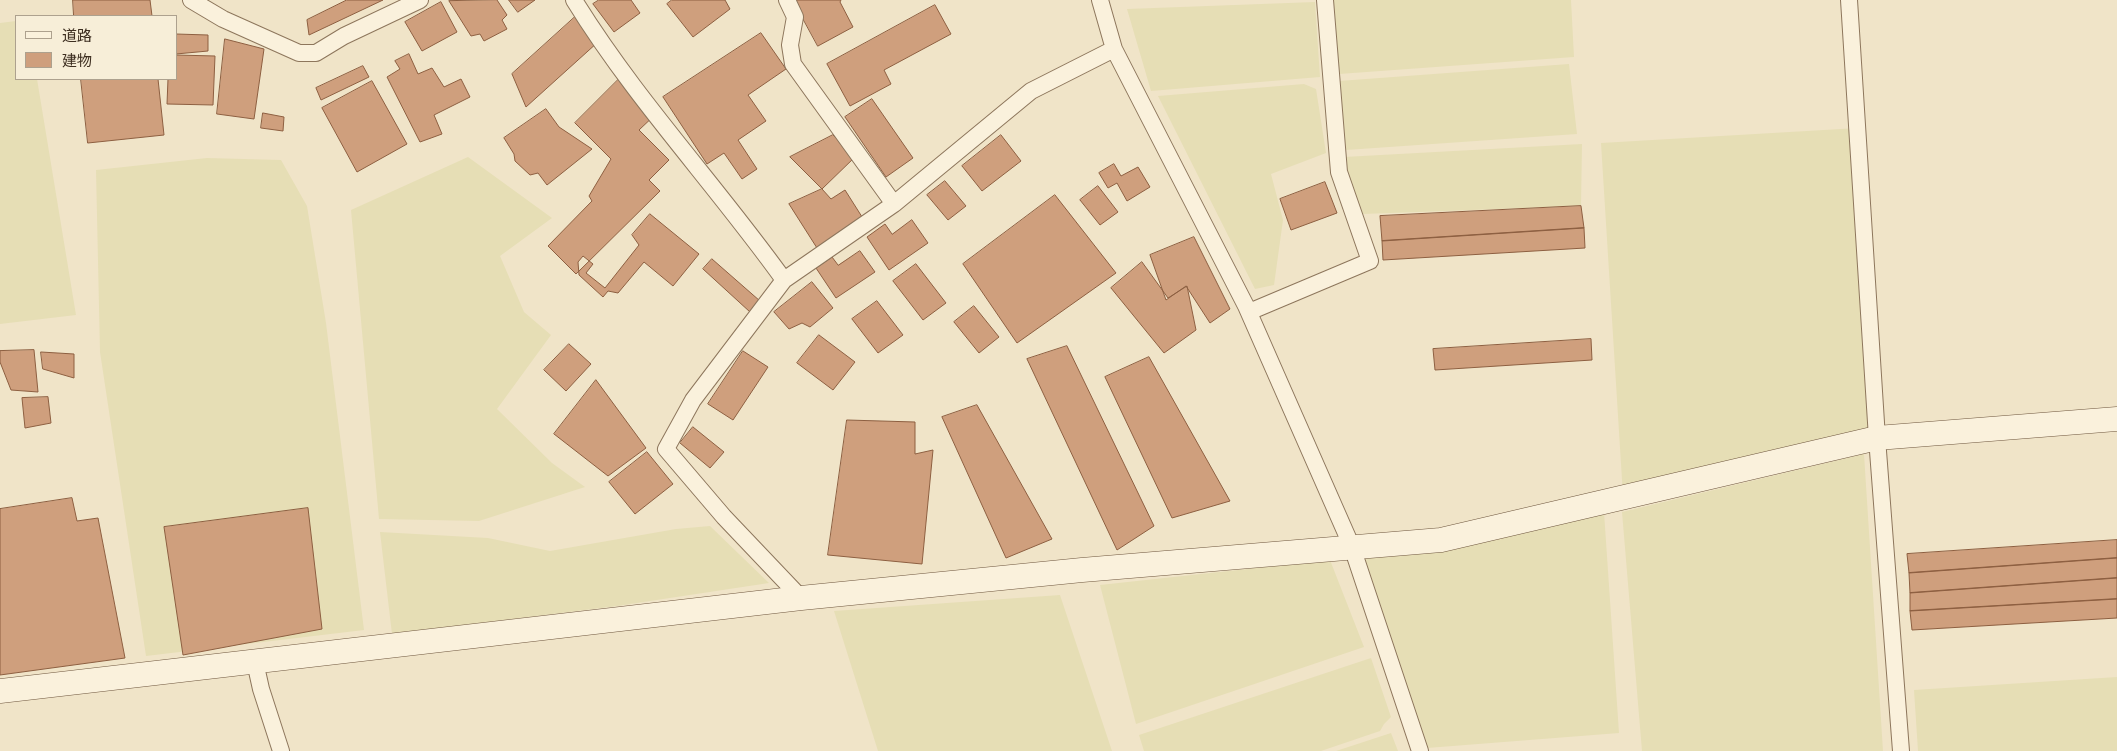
<!DOCTYPE html>
<meta charset="utf-8">
<style>
body{margin:0}
#map{position:relative;width:2117px;height:751px;overflow:hidden;background:#f0e4c8;font-family:"Libre Baskerville","Noto Sans JP",serif}
canvas{display:block}
.legend{position:absolute;left:15px;top:15px;width:162px;height:65px;box-sizing:border-box;background:#f7eed8;border:1px solid #ada18e;margin:0;padding:6px 9px;list-style:none;font-size:15px;color:#3d2e20}
.legend li{display:flex;align-items:center;gap:10px;height:25px}
.legend b{width:25px;border:1px solid #ada18e}
</style>
<div id="map">
<canvas width="2117" height="751"></canvas>
<ul class="legend">
<li><b style="height:6px;background:#faf1dc"></b>道路</li>
<li><b style="height:14px;background:#cf9f7d"></b>建物</li>
</ul>
</div>
<script>
const c = document.querySelector('canvas').getContext('2d');
c.lineJoin = 'round';
function fill(path, color) {
  c.fillStyle = color;
  c.fill(path, 'evenodd');
}
function trace(path, color, width, dash) {
  c.strokeStyle = color;
  c.lineWidth = width;
  c.lineCap = dash ? 'butt' : 'round';
  c.setLineDash(dash || []);
  c.stroke(path);
}
const farmland = new Path2D(`
 M1332,0h239l3,57 -235,17z
 M1315,2l5,75 -169,14 -24,-82z
 M16,21v58h21l39,236 -76,9v-301z
 M1569,64l8,70 -231,16 -7,-69z
 M1304,84l12,5 10,64 -55,21 12,46 -9,65 -19,4 -97,-193z
 M1858,128l19,310 -254,58 -22,-353z
 M1582,144l-1,62 -218,8 -24,-42 5,-15z
 M468,157l84,61 -52,38 24,56 27,23 -54,74 55,54 33,24 -106,34 -100,-2 -28,-309z
 M207,158l74,2 26,46 19,117 38,307 -218,26 -46,-304 -4,-182z
 M1864,454l19,297h-241l-20,-239z
 M1604,512l15,221 -192,15 -66,-196z
 M710,526l59,57 -152,23 -225,28 -12,-102 108,6 62,13 126,-22z
 M1330,560l34,87 -228,77 -36,-139z
 M1060,595l52,156h-234l-44,-140z
 M1371,658l20,59 -7,7 -4,7 -59,20h-177l-5,-16z
 M2117,677v74h-199l-4,-61z
 M1391,733l7,18h-62z`);
const building = new Path2D(`
 M73,0h77l2,16h-78z
 M347,0h36l-74,35 -2,-15z
 M497,0l10,15 -5,5 5,9 -23,12 -4,-7 -9,2 -22,-35z
 M509,0h26l-17,12z
 M599,0h32l9,13 -26,19 -21,-28z
 M672,0h53l5,9 -37,28 -26,-33z
 M793,0h48l-1,2 13,25 -35,19z
 M441,2l16,30 -35,19 -17,-29z
 M935,5l16,29 -67,36 7,14 -41,22 -23,-42z
 M575,17l23,25 -72,65 -14,-33z
 M761,33l25,36 -38,26 18,26 -28,19 19,29 -15,10 -18,-26 -17,11 -44,-67z
 M176,34l32,1v16l-32,3z
 M225,39l39,10 -10,70 -37,-5z
 M409,54l9,20 14,-6 12,19 17,-8 9,18 -36,18 8,19 -22,8 -33,-65 13,-8 -5,-8z
 M176,55l39,1 -2,49 -46,-1 1,-25h8z
 M363,66l6,11 -48,23 -5,-12z
 M621,77l36,36 -18,17 30,30 -20,20 11,11 -84,83 -28,-28 44,-45 -3,-5 22,-37 -36,-36z
 M81,79h77l6,56 -76,8z
 M372,81l35,63 -50,28 -35,-64z
 M872,99l41,59 -27,19 -41,-60z
 M546,109l13,18 33,22 -45,36 -9,-12 -8,2 -15,-14 -1,-7 -10,-16z
 M263,113l21,4 -1,14 -22,-3z
 M833,135l22,22 -33,32 -32,-32z
 M1001,135l20,26 -39,30 -20,-25z
 M1114,164l7,12 17,-9 12,20 -23,14 -10,-18 -9,5 -9,-15z
 M945,181l21,25 -18,14 -21,-25z
 M1325,182l12,31 -46,17 -11,-31z
 M1098,186l20,26 -18,13 -20,-25z
 M822,189l9,10 14,-9 19,30 -47,28 -28,-44z
 M1055,195l61,78 -99,70 -54,-79z
 M1581,206l3,22 -202,13 -2,-25z
 M650,214l49,40 -26,32 -29,-24 -26,31 -10,-2 -5,6 -24,-22 -1,-13 5,-6 10,8 -7,9 19,15 34,-43 -7,-10z
 M912,220l16,23 -39,27 -22,-33 18,-13 7,10z
 M1584,228l1,20 -202,12 -1,-19z
 M1194,237l36,72 -20,14 -24,-37 -20,14 -16,-45z
 M860,251l15,21 -39,26 -20,-30 16,-11 6,8z
 M712,259l48,42 -10,11 -47,-43z
 M1142,262l26,36 19,-12 9,44 -32,23 -53,-65z
 M916,264l30,39 -23,17 -30,-39z
 M812,282l21,26 -23,19 -8,-4 -13,6 -15,-17z
 M877,301l26,34 -25,18 -26,-34z
 M974,306l25,31 -20,16 -25,-31z
 M819,335l36,27 -22,28 -36,-27z
 M1591,339l1,21 -157,10 -2,-21z
 M569,344l22,20 -25,27 -22,-21z
 M1067,346l87,180 -37,24 -90,-191z
 M34,350l4,42 -27,-2 -11,-28v-11z
 M743,351l25,16 -35,53 -25,-16z
 M41,352l33,2v24l-31,-9z
 M1149,357l81,144 -58,17 -67,-141z
 M596,380l50,68 -38,28 -54,-42z
 M48,397l3,26 -26,5 -3,-30z
 M977,405l75,134 -46,19 -64,-141z
 M847,420l68,2v32l18,-4 -11,114 -94,-9z
 M693,427l31,25 -14,16 -30,-25z
 M647,452l26,32 -38,30 -26,-32z
 M72,498l5,23 21,-3 27,140 -125,17v-166z
 M308,508l14,121 -139,26 -19,-128z
 M2117,540v18l-208,15 -2,-19z
 M2117,558v20l-207,15 -1,-20z
 M2117,578v21l-207,12v-18z
 M2117,599v19l-205,12 -2,-19z`);
const street = new Path2D(`
 M191,0l32,19 76,34h17l28,-17 76,-36
 M574,0c61,99 142,185 210,280
 M787,0l8,17 -5,28 3,19 101,140 -110,76 -91,120 -27,49 58,68 77,81
 M1100,0l14,49 132,257 106,241 68,204
 M1849,0l28,438 24,313
 M894,204l137,-113 83,-42
 M1249,312l121,-51 -31,-89 -14,-172
 M255,662l6,27 20,62`);
const secondary = new Path2D(`
 M0,691l801,-93 281,-28 359,-30 436,-102 240,-19`);
fill(farmland, '#e6deb5');
fill(building, '#cf9f7d');
trace(building, '#8d5f41', 1);
trace(street, '#8d765c', 18);
trace(secondary, '#6f573f', 25);
trace(street, '#faf1dc', 16);
trace(secondary, '#faf1dc', 24);
</script>
